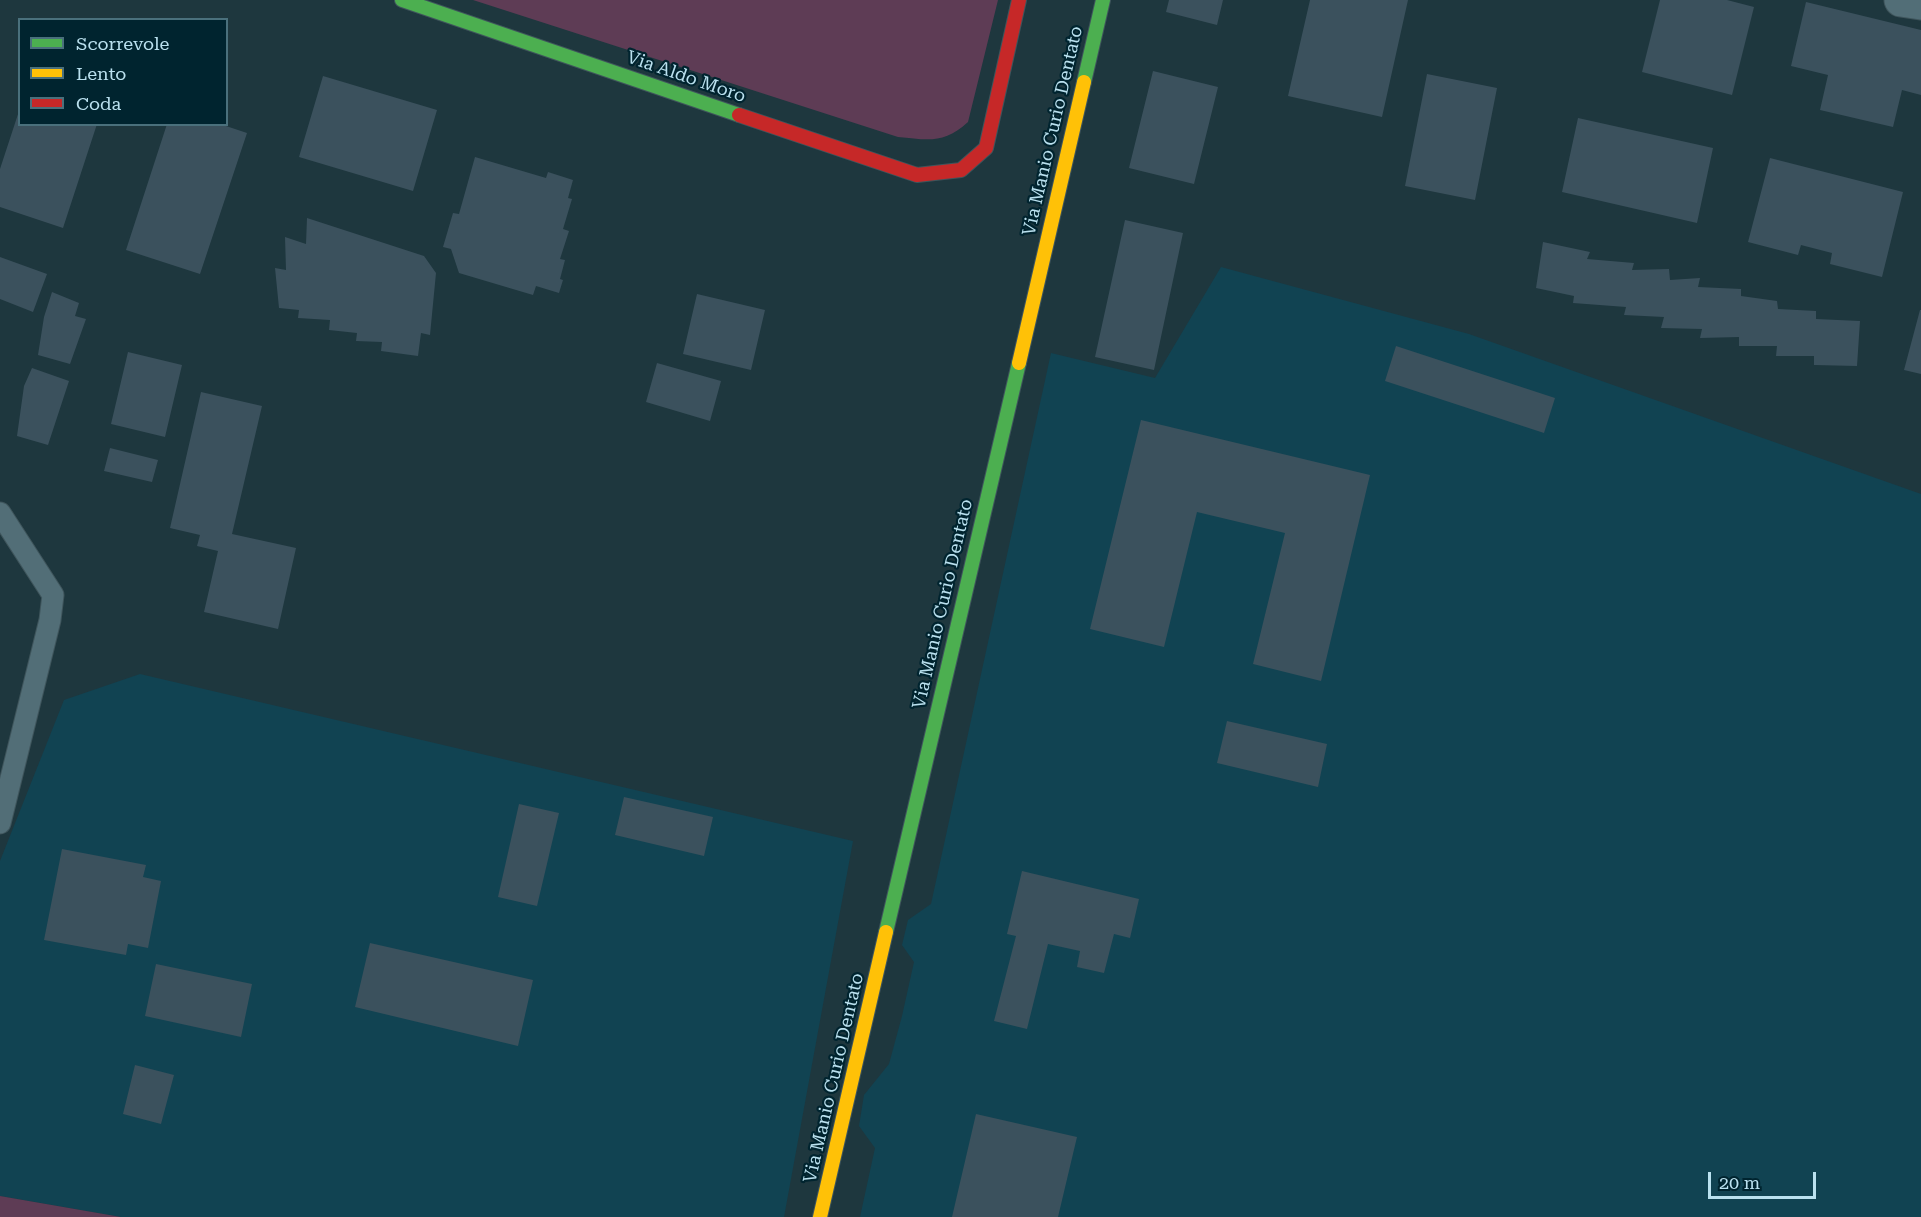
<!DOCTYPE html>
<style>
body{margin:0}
#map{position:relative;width:1921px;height:1217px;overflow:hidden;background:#1e373e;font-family:"Roboto Serif",serif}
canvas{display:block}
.legend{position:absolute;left:18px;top:18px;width:210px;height:108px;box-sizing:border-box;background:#00242f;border:2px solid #4a707c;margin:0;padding:8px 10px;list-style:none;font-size:18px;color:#bae1ef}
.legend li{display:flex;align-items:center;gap:12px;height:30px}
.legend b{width:30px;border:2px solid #4a707c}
.scale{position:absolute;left:1708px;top:1172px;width:108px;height:27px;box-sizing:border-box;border:3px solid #bae1ef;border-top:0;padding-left:8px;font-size:18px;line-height:21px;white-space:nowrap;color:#bae1ef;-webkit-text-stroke:4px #00242f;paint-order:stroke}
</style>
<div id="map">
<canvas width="1921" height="1217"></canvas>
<ul class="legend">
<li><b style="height:8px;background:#4caf50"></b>Scorrevole</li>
<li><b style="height:8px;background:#ffc107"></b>Lento</li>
<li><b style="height:8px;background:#c62828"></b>Coda</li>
</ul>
<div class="scale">20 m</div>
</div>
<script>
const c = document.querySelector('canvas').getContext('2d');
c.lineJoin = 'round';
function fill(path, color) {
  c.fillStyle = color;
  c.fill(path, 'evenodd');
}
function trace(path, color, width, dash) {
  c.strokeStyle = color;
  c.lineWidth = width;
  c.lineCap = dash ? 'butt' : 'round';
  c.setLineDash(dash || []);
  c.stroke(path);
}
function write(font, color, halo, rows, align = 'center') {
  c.font = font + ' "Roboto Serif",serif';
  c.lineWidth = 4.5;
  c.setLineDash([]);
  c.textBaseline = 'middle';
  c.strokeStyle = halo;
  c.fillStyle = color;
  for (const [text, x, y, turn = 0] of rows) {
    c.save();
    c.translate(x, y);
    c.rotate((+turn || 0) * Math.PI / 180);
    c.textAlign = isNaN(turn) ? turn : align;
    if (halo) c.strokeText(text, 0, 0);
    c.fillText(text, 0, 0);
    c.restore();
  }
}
const built = new Path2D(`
 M1221,267l248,67 452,160v723h-1061l15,-69 -16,-22 5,-31 25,-31 13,-48 12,-54 -12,-17 6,-25 23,-16 120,-551 104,25z
 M140,674l713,167 -69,376h-663l-121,-21v-335l64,-161z`);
const green = new Path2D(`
 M473,0h525l-30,122c-24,22 -39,18 -70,15z
 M0,1196l121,21h-121z`);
const building = new Path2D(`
 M1169,0h54l-6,25 -51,-13z
 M1310,0h98l-26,117 -94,-21z
 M1660,0h67l27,7 -22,88 -90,-23z
 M1806,2l115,28v65l-19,-5 -9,37 -73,-17 8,-35 -37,-9z
 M1153,71l65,16 -24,97 -65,-16z
 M1427,74l70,14 -22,112 -70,-14z
 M323,76l114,34 -24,81 -114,-34z
 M19,111l1,13h77l-34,104 -63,-21v-38z
 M1578,118l135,30 -16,75 -135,-31z
 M167,124h53l27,9 -47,141 -74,-24z
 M475,157l71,21 2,-6 25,8 -5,18 4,1 -9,30 6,2 -9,28 5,1 -5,19 3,1 -4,13 -23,-7 -3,9 -74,-22 -8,-24 -8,-2 10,-34 6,1z
 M1770,158l133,34 -21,85 -52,-13 2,-11 -31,-8 -3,10 -50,-13z
 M307,218l117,38 12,17 -6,62 -9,-2 -3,23 -37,-5 1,-9 -26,-1 1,-8 -28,-3 1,-10 -32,-2 1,-8 -20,-2 -4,-40 11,2 -1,-33 21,7z
 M1125,220l58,13 -29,137 -59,-13z
 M1543,242l47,10 -3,7 47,4 -2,7 37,-1 1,11 30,-2 -2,9 43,2v7l36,5 1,8 38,2v8l44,2 -3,45 -43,-1v-9h-38l1,-10h-38v-9l-39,1 2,-9 -41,-1 3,-11 -40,-2 2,-8 -53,-4 1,-7 -38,-8z
 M0,257l47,17 -14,38 -33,-13z
 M52,292l27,11 -4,13 11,3 -16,45 -32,-9 6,-38z
 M697,294l68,16 -14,60 -68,-16z
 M1920,310h1v64l-17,-4z
 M1396,346l159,52 -11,35 -159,-52z
 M128,352l54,13 -17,72 -54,-13z
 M657,363l64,18 -11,40 -64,-19z
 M32,368l37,13 -21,64 -31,-9 7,-50z
 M201,392l61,14 -30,128 64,14 -18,81 -74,-17 14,-61 -21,-5 3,-11 -30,-7z
 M1141,420l229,55 -49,206 -68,-17 32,-131 -88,-21 -33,135 -74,-18z
 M110,448l48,12 -6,22 -48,-11z
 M1227,721l100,23 -9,43 -101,-24z
 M624,797l89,20 -9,39 -89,-21z
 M519,804l40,9 -22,93 -39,-9z
 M62,849l84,16 -3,12 18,4 -13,67 -20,-4 -2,11 -82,-15z
 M1022,871l117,28 -9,39 -16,-4 -10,39 -27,-6 3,-16 -32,-7 -21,85 -33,-8 22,-85 -9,-2z
 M370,943l163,37 -15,66 -163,-39z
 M156,964l96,20 -11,53 -96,-21z
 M135,1065l39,10 -13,49 -38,-10z
 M976,1114l101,23 -19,80h-106z`);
const lane = new Path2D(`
 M0,513l53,82 -3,25 -50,203`);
const street = new Path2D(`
 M1901,0l20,3`);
const fast = new Path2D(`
 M402,0l337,115
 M1084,82l19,-82
 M886,932l133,-569`);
const slow = new Path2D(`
 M1019,363l65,-281
 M820,1217l66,-285`);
const jam = new Path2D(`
 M739,115l178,60 44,-5 25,-22 33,-148`);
const streetNames = [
 ["Via Aldo Moro",686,77,19],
 ["Via Manio Curio Dentato",1053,131,-77],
 ["Via Manio Curio Dentato",943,604,-77],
 ["Via Manio Curio Dentato",834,1078,-77]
];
fill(built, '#114352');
fill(green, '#5e3c55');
fill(building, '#3b515d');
trace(lane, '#3f555c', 23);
trace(street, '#3f555c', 35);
trace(fast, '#3f555c', 16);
trace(slow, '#3f555c', 16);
trace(jam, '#3f555c', 16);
trace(lane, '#526e77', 21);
trace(street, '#526e77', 33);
trace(fast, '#4caf50', 14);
trace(slow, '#ffc107', 14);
trace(jam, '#c62828', 14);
write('18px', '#bae1ef', '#00242f', streetNames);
</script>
